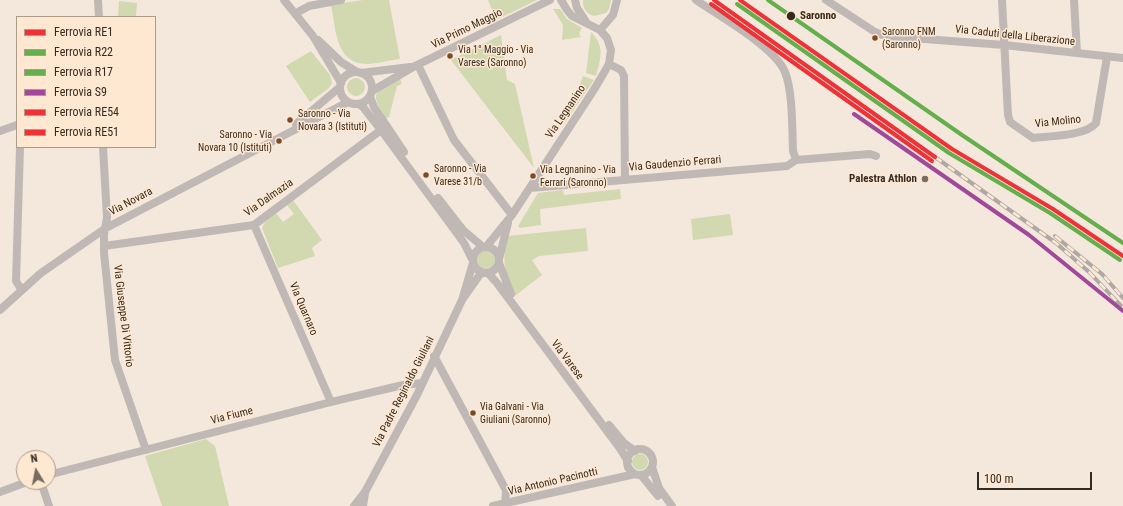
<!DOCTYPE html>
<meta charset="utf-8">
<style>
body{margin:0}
#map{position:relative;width:1123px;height:506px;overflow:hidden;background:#f4e8dc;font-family:"Roboto Condensed",sans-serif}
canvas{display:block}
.legend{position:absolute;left:16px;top:16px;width:140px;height:132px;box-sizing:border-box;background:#fee8d2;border:1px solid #ad9c8a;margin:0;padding:5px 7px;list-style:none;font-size:12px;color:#342a1f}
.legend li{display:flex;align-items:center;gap:8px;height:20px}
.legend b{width:20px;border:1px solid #ad9c8a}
.north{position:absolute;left:16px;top:450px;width:40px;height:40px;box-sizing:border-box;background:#fee8d2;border:1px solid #ad9c8a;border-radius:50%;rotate:350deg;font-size:11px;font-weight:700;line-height:16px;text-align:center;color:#342a1f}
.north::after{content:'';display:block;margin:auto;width:14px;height:18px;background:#776c61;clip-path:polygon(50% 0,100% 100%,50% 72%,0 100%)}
.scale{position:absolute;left:977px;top:472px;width:115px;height:18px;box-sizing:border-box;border:2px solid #342a1f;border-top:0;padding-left:5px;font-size:12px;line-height:14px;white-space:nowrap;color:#342a1f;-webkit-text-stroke:3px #fee8d2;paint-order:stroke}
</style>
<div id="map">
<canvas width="1123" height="506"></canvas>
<ul class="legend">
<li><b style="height:5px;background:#ee3338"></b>Ferrovia RE1</li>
<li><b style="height:5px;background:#64ae4c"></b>Ferrovia R22</li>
<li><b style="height:5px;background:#64ae4c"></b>Ferrovia R17</li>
<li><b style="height:5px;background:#a0499a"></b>Ferrovia S9</li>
<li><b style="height:5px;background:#ee3338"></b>Ferrovia RE54</li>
<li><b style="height:5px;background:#ee3338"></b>Ferrovia RE51</li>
</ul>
<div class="north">N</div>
<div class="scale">100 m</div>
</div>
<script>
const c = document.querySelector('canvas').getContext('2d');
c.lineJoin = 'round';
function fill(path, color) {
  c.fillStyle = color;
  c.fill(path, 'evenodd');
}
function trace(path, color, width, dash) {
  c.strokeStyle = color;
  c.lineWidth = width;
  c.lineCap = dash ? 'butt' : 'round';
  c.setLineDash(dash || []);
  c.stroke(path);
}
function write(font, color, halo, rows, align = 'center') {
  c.font = font + ' "Roboto Condensed",sans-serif';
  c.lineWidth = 3;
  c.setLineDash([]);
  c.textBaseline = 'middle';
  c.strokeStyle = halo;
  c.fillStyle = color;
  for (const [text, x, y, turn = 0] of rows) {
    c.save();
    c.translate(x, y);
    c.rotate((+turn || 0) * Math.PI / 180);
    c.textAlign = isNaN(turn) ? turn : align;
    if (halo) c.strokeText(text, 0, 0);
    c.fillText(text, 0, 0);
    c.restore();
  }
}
const green = new Path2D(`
 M363,0h26l11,59c-11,1 -23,5 -33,5 -32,0 -31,-36 -36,-59z
 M488,0h49l-41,20z
 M583,0h28l-2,9 -3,4 -12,3c-7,-2 -12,-8 -11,-16z
 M119,1l18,2 -1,14h-18z
 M553,9h7l7,10 15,9 -3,5 2,4 -19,3 1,-15z
 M591,32c14,14 10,26 5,44l-10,-3z
 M501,35l6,45 8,4 19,84 -83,-108z
 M311,51l19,24 2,8 -3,5 -19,14 -24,-36z
 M583,76l11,4 -30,44z
 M347 87a9 9 0 1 1 18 0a9 9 0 1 1-18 0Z
 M400,79l2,5 -5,2 -8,31 -3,1c-18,-27 -11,-26 14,-39z
 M620,189l1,10 -81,10 1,16 -21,3 -2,-2 20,-33 25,-3 1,5z
 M293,200l29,40 -10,8 3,8 -37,12 -16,-40 3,-6 11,-9 7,9 11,-8 -7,-9z
 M730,214l3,21 -40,5 -2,-21z
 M586,228l2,23 -49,5 -7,4 10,15 -27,21c-11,-20 -13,-38 -8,-60z
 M477 260a9 9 0 1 1 18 0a9 9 0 1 1-18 0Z
 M206,439l9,7 14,60h-67l-17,-50z
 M632 462a8 8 0 1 1 16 0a8 8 0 1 1-16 0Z`);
const street = new Path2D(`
 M98,0l1,17
 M284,0l29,36 28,47
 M575,0l2,8 9,14
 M696,0c23,16 79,47 89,72 8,20 7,57 8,79l3,9
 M826,0l49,32 10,4 119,9 119,13
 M1002,0l6,115 2,7 23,16c17,-2 53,-2 63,-15l11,-66
 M1074,0l3,53
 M296,13l13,-7 32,-6
 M600,30l13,-15 4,-15
 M318,40l23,22 16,10
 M609,64l12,6 3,6 1,103
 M418,65l36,75 58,75
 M340 88a16 16 0 1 1 32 0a16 16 0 1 1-32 0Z
 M361,73l49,-6
 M372,91l43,-25 135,-66
 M370,97l4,10 30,45
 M359,104l4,3 18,23 83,113 8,16
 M296,124l44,-37
 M0,131l17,-6
 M20,147l-4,134 5,8
 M103,147l4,71 -3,16v19l11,107 31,90
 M530,188l257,-22 9,-6 74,-6 6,2
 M438,198l25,32 20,17
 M254,225l77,177
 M104,246l150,-21 127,-95
 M473 260a13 13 0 1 1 26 0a13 13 0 1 1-26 0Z
 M486,247l26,-32 83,-127 14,-24 2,-14 -4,-12 -7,-8 -28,-14 -5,-6 -6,-10
 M499,259l9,-36
 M499,263l12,31
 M488,273l9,10 122,164 9,14
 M463,297l10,-34
 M0,310l41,-37 65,-45 242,-126
 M434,356l72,134 -1,16
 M609,425l15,18 11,8
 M627 462a13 13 0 1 1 26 0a13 13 0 1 1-26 0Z
 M652,467l7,21 13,18
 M48,475l283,-73 72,-17 19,-2
 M641,475l17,21
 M41,482l8,24
 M0,492l27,-10
 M354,506l11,-14 52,-97 45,-95 19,-27
 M363,506l2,-13
 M493,506l142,-32`);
const rail = new Path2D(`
 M935,157l121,86 33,29 34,36
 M1055,236l47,38 21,24`);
const rail1 = new Path2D(`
 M740,0l212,149 101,60 70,47`);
const rail2 = new Path2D(`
 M737,4l212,149 101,60 70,47`);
const rail3 = new Path2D(`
 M768,0l194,135 161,108`);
const rail4 = new Path2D(`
 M854,114l175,121 94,76`);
const rail5 = new Path2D(`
 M714,0l221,157`);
const rail6 = new Path2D(`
 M711,4l221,157`);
const markers = [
 [791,16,5,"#342a1f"],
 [875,38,3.5,"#7a4b2a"],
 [450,56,3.5,"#7a4b2a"],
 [290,120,3.5,"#7a4b2a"],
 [279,141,3.5,"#7a4b2a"],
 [426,175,3.5,"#7a4b2a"],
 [533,176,3.5,"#7a4b2a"],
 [925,179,4,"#776c61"],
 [473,413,3.5,"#7a4b2a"]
];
const busNames = [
 ["Saronno FNM",882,32],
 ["(Saronno)",882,45],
 ["Via 1° Maggio - Via",458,50],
 ["Varese (Saronno)",458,63],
 ["Saronno - Via",298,114],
 ["Novara 3 (Istituti)",298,127],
 ["Saronno - Via",272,135,"right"],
 ["Novara 10 (Istituti)",272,148,"right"],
 ["Saronno - Via",434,169],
 ["Varese 31/b",434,182],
 ["Via Legnanino - Via",540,170],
 ["Ferrari (Saronno)",540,183],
 ["Via Galvani - Via",480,407],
 ["Giuliani (Saronno)",480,420]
];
const stopNames = [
 ["Saronno",800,16]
];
const streetNames = [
 ["Via Primo Maggio",467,29,-26],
 ["Via Caduti della Liberazione",1015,36,6],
 ["Via Legnanino",566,112,-56],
 ["Via Molino",1058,122,-6],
 ["Via Gaudenzio Ferrari",675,164,-5],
 ["Via Dalmazia",269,198,-35],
 ["Via Novara",131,202,-28],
 ["Via Quarnaro",303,309,67],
 ["Via Giuseppe Di Vittorio",123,316,83],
 ["Via Varese",567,360,53],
 ["Via Padre Reginaldo Giuliani",404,392,-63],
 ["Via Fiume",232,416,-14],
 ["Via Antonio Pacinotti",553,482,-13]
];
const poiNames = [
 ["Palestra Athlon",917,179]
];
fill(green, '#d2d8b0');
trace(street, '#bfb8b5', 8);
trace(rail, '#afa8a3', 4);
trace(rail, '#fee8d2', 2.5, [8]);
trace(rail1, '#ee3338', 4);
trace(rail2, '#64ae4c', 4);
trace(rail3, '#64ae4c', 4);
trace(rail4, '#a0499a', 4);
trace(rail5, '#ee3338', 4);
trace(rail6, '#ee3338', 4);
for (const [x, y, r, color] of markers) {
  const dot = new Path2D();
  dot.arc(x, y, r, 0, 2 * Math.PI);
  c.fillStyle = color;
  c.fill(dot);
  trace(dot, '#fee8d2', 1.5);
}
write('10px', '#342a1f', '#fee8d2', busNames, 'left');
write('bold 11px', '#342a1f', '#fee8d2', stopNames, 'left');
write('11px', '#342a1f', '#fee8d2', streetNames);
write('bold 11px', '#342a1f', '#fee8d2', poiNames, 'right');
</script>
